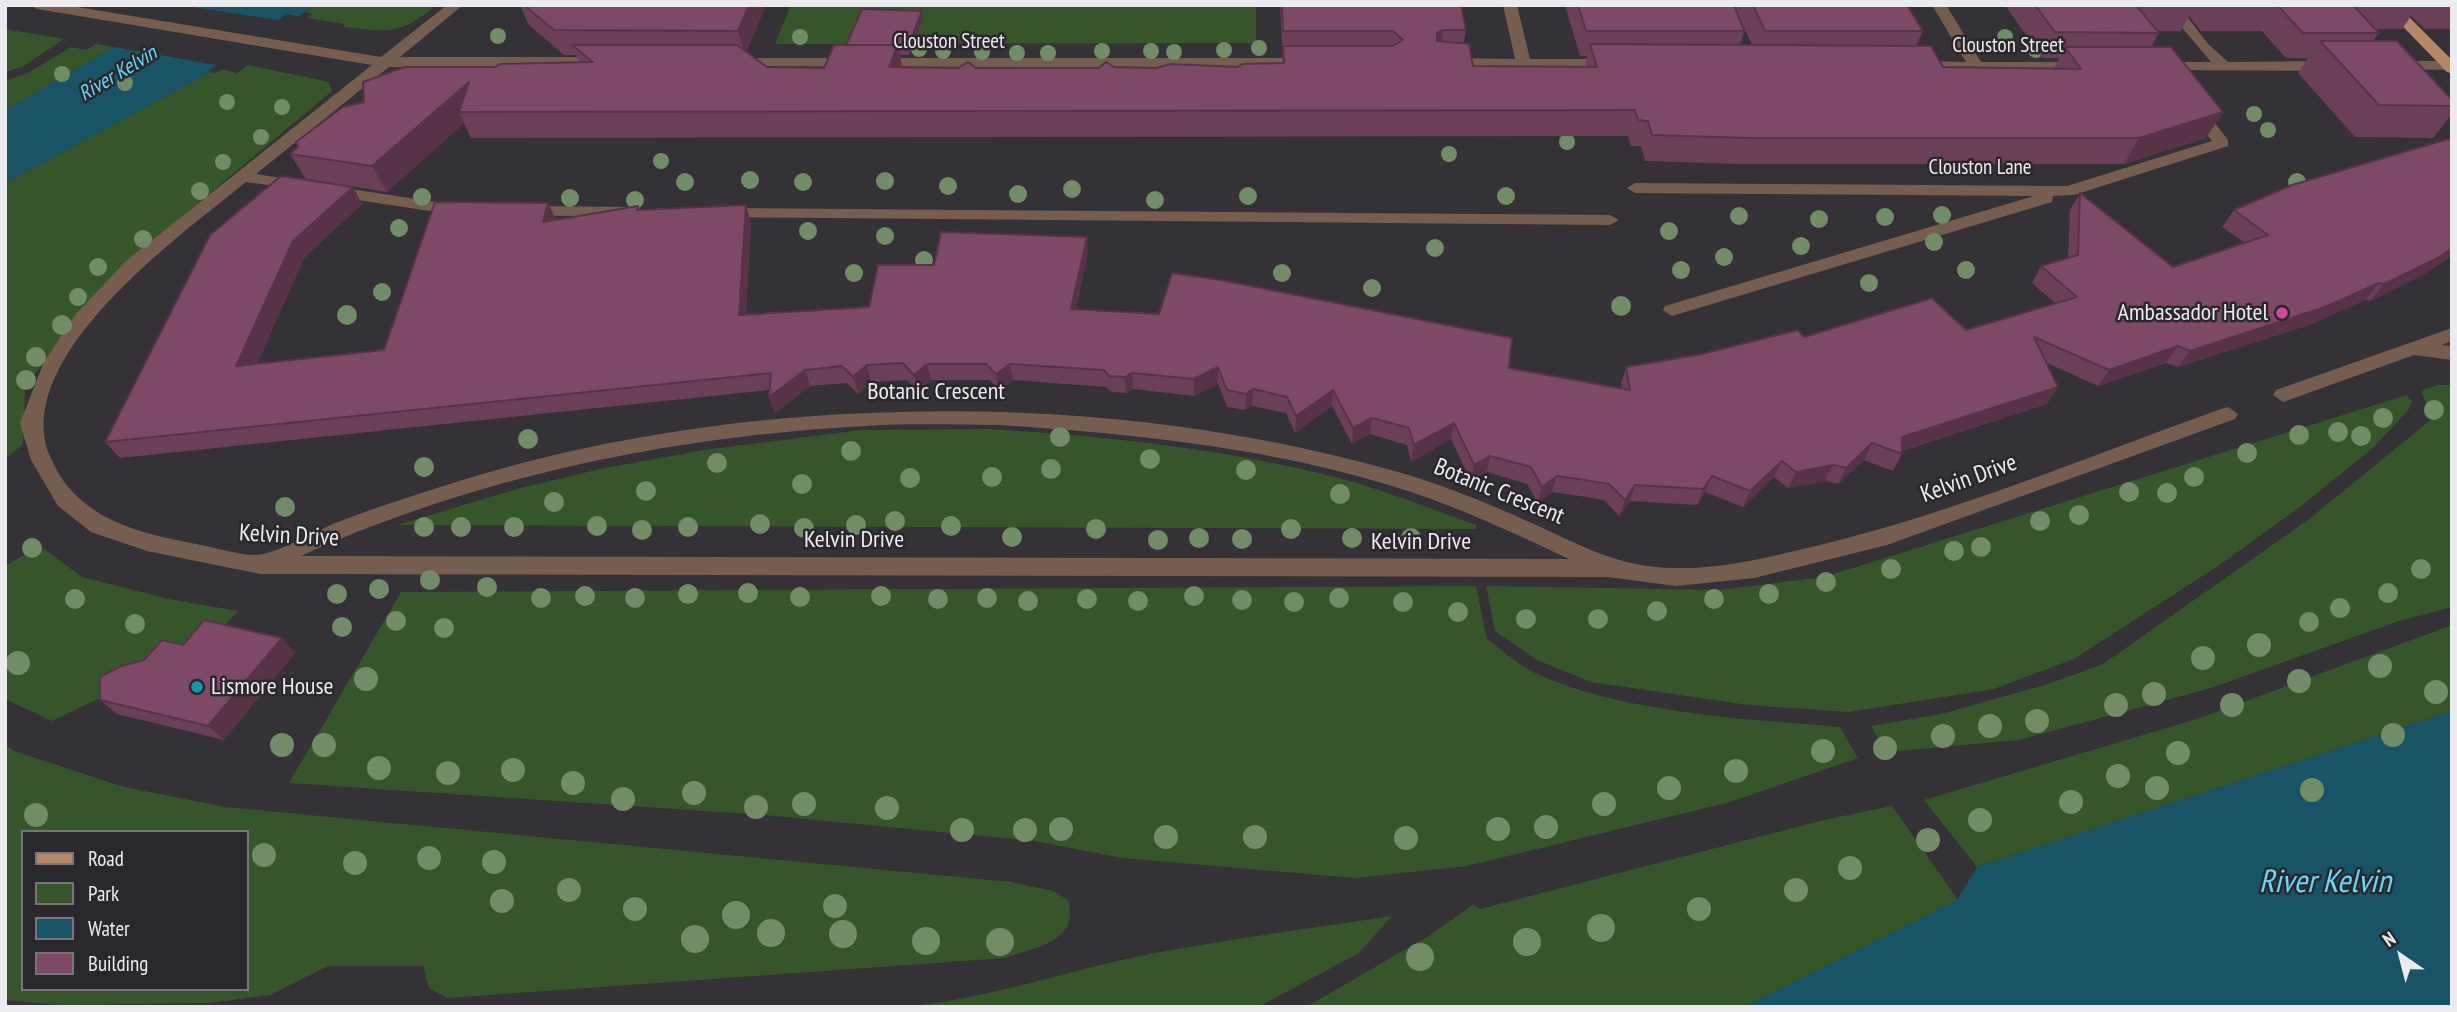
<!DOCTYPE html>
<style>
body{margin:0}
#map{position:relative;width:2457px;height:1012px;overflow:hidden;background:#343137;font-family:"PT Sans Narrow",sans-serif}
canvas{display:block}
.frame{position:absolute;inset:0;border:7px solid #ecebef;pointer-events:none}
.legend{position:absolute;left:21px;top:830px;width:228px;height:161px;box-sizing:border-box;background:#2a272d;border:2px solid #78757b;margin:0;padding:9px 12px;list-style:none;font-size:21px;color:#ecebef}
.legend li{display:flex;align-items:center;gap:14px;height:35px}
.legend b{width:35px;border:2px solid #78757b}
.north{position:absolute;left:2366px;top:921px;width:70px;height:70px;-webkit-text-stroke:5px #2a272d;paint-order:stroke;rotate:325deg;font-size:19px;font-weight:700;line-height:28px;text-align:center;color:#ecebef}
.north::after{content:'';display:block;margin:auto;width:24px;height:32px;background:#ecebef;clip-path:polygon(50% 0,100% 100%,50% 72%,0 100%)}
</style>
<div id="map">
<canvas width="2457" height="1012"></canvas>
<div class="frame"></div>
<ul class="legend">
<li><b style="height:9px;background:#b5886a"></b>Road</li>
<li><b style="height:19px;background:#37552b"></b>Park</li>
<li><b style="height:19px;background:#185465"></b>Water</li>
<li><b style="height:19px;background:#7d4967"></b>Building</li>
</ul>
<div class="north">N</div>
</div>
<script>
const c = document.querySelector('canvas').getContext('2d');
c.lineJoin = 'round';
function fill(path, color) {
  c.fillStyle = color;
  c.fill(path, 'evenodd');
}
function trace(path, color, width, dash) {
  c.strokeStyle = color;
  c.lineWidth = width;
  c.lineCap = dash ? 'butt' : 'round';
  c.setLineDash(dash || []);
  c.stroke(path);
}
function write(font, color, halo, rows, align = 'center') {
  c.font = font + ' "PT Sans Narrow",sans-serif';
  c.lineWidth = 5;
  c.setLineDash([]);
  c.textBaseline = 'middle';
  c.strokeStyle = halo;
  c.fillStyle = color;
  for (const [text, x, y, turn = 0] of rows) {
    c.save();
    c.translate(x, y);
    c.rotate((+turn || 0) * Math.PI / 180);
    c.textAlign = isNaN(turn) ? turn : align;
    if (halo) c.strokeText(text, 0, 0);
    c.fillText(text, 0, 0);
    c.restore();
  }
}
const green = new Path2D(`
 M314,5h122c-36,31 -48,26 -93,22l2,-3 -38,-6 6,-4 -7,-2z
 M791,5h465v38l-481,1z
 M5,29l59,10 -42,28 -17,5z
 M96,44l18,3 -109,64v-30l25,-9 41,-25 15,3z
 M248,65l81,17 3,9 -161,135 -77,71 -69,90 -2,57 -18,15v-276l212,-115 20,5z
 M2437,385h15v222l-53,14 -188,67 -192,52 -133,12 -15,-26 70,-12 107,-30 55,-20 205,-144 125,-102 -12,-27z
 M2407,395l5,7 -3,7 -35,38 -74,60 -79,57 -147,95 -80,30 -145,23 -101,-7 -157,-23 -54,-22 -42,-29 -9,-45 233,4 105,-13z
 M990,429c118,7 234,20 349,49 46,12 92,31 137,47v4l-1079,-4 120,-36 83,-20 104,-19 157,-20z
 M40,546l42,31 87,22 69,12 -36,38 -150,72 -47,-22v-133z
 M1476,586l11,53c15,11 31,26 48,34 86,40 211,46 305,54l18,31 -128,44 -263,64 -112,12 -233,-20 -87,-17 -271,-26 -475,-32 112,-191z
 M2452,625v86l-475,156 -53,-67 273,-81z
 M5,744l9,7 110,36 101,20 786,75 42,9 15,9c12,42 -32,47 -63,58l-558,40 -18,-10 -6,-22h-95l-58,29 -61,8 -150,2 -54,-5zM23,832h224v157h-224z
 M1892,806l66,94 -214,107h-438l121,-70 46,-32 7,4 344,-89z
 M1392,916l-33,37 -101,54h-357c86,-7 166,-37 249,-53 80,-15 161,-26 242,-38z`);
const water = new Path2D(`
 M185,5h129l-53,40 -256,138v-72z
 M2452,711v296h-708l213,-107 20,-33z`);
const pier = new Path2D(`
 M178,5l100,15 9,-6 14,3 -38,31 -48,25 -7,-2 8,-6 -107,-19z`);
const minor = new Path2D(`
 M30,5h35l316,52 66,-52h16l-63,52h197l8,5 -8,5h-208l-133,107 49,8 2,4 -2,4 -59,-8c-66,54 -236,175 -196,274 26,64 89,77 151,89 16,3 35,9 52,10 21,1 62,-24 85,-33 44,-17 92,-32 138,-46 101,-30 207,-49 312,-58 202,-17 406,-3 603,52 47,13 92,31 136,51 52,23 90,47 150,47 48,1 97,-12 143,-23 137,-33 269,-89 401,-136l7,-2 10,7 -3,5 -348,126 -133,33 -78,8 -68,-9 -1348,-3 -113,-23 -56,-19 -33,-26 -27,-46 -11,-37 24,-61 32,-48 50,-53 246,-196 -335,-56zM1000,425c137,9 276,23 408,66 55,18 108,43 161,68l-1268,-3c176,-80 373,-120 566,-130 44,-3 89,-1 133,-1z
 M1503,5h14l13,54h84l8,5 -8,5 -172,-3v-6l5,-2 68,1z
 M1932,5h14l35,57h102l8,5 -8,5 -172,-3 -3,-3 8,-5 50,1z
 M2163,5h15l30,39 20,18 103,-1 8,5 -8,5 -175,-1 -3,-3 8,-5h50z
 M735,58h562l8,5 -8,5 -567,-2 -3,-3z
 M2392,61h57l3,9 -65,-1 -3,-3z
 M2195,103l6,2 27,35v6l-154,49 -21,1 -1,6 -380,114 -9,-6 2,-4 369,-110 -399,-3 -8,-5 8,-5 432,3 145,-45 -25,-33z
 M331,186l131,20 9,5 -9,5 -137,-21 -2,-4z
 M525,206l105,1 9,5 -9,5 -111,-2 -3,-4z
 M721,208l889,7 9,5 -9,5 -895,-8 -3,-4 3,-4z
 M2452,328v13l-11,4 11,1v14l-38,-5 -131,47 -10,-7 3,-5z`);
const major = new Path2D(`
 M2382,5h15l55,55v14l-5,-2z`);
const trees = [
 [498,36,8],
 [800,37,8],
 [2005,37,8],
 [1259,48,8],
 [919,49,8],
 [1224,50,8],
 [2036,50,8],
 [943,51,8],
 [1102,51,8],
 [1151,51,8],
 [982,52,8],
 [1174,52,8],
 [1017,53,8],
 [1048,53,8],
 [62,74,8],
 [125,83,8],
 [227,102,8],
 [282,107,8],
 [2254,114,8],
 [2268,130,8],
 [261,137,8],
 [1567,142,8],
 [1449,154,8],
 [661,161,8],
 [223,162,8],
 [750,180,9],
 [885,181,9],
 [685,182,9],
 [803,182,9],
 [2297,182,9],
 [948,186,9],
 [1072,189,9],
 [200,191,9],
 [1018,194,9],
 [1248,196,9],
 [1506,196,9],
 [422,197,9],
 [570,198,9],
 [635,200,9],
 [1155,200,9],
 [1942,215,9],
 [1739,216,9],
 [1885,217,9],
 [1819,219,9],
 [399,228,9],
 [808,231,9],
 [1669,231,9],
 [885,236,9],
 [143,239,9],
 [1934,242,9],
 [1801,246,9],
 [1435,248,9],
 [1724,257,9],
 [924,260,9],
 [98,267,9],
 [1681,270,9],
 [1966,270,9],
 [854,273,9],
 [1282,273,9],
 [1869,283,9],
 [1372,288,9],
 [382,292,9],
 [78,297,9],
 [1621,306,10],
 [347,315,10],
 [62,325,10],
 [36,357,10],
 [26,380,10],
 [2434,410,10],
 [2383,418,10],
 [2338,432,10],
 [2299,435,10],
 [2361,436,10],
 [1060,437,10],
 [528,439,10],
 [851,451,10],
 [2247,453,10],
 [1150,459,10],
 [717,463,10],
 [424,467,10],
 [1051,469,10],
 [1246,470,10],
 [992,477,10],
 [2194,477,10],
 [910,478,10],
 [802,484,10],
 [646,491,10],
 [2129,492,10],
 [2167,493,10],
 [1340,494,10],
 [554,502,10],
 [285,507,10],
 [2079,515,10],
 [895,521,10],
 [2040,521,10],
 [760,524,10],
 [856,525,10],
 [597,526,10],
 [951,526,10],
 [424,527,10],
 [461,527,10],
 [514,527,10],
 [688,527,10],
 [804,528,10],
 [1096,529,10],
 [1291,529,10],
 [642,530,10],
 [1012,537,10],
 [1199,538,10],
 [1352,538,10],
 [1411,538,10],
 [1242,539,10],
 [1158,540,10],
 [1981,547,10],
 [32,548,10],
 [1954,551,10],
 [1891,569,10],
 [2421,569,10],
 [430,580,10],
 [1826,582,10],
 [487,587,10],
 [379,589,10],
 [748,593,10],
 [2388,593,10],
 [337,594,10],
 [688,594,10],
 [1769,594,10],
 [585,596,10],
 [881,596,10],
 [1194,596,10],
 [800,597,10],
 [541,598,10],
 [635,598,10],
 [987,598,10],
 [1339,598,10],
 [75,599,10],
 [938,599,10],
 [1087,599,10],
 [1714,599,10],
 [1242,600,10],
 [1028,601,10],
 [1138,601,10],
 [1294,602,10],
 [1403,602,10],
 [2340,608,10],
 [1657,611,10],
 [1458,612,10],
 [1526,619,10],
 [1598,619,10],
 [396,621,10],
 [2309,622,10],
 [135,624,10],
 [342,627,10],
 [444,628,10],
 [2259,645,12],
 [2203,658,12],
 [18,663,12],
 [2380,666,12],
 [366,679,12],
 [2299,681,12],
 [2436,692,12],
 [2154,694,12],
 [2116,705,12],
 [2232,705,12],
 [2037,721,12],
 [1990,726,12],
 [2393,735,12],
 [1943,736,12],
 [282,745,12],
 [324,745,12],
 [1885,748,12],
 [1823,751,12],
 [2178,753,12],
 [379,768,12],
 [513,770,12],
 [1736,771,12],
 [448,773,12],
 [2118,776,12],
 [573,783,12],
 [1669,788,12],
 [2157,788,12],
 [2312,790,12],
 [694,793,12],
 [623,799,12],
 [2071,802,12],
 [804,804,12],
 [1604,804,12],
 [756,807,12],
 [887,808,12],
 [36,815,12],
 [1980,820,12],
 [1546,827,12],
 [1061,829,12],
 [1498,829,12],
 [962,830,12],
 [1025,830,12],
 [1166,837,12],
 [1255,837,12],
 [1406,838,12],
 [1928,840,12],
 [264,855,12],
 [429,858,12],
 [494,862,12],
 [355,863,12],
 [1850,868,12],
 [569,890,12],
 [1796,890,12],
 [502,901,12],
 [835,906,12],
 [635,909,12],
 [1699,909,12],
 [736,915,14],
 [1601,928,14],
 [771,933,14],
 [843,934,14],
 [695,939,14],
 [926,941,14],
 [1000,942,14],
 [1527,942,14],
 [1420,957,14]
];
const wall = new Path2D(`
 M520,5h246l-20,47 21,15 57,1 22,-23 77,-26 -14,36h-9l2,12 197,1 139,-1 45,-4 -3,-58h181l5,25 -2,13 9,23 112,1 2,-11h-7l-15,-51h342l16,26 -7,15 27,21 111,2 5,-11h-17l-37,-53h447v25l-1,-1h-26l-14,-13 -9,13h-26l3,4 -6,8 79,59v14l-19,24 -78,-1 -57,-64 10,-15h-22l-24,-27h-61l-12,-15 -8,15h-24l2,2 -8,14 72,65 -17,26 -82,26h-383l-96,-3 -4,-15h-10l-3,-10 -1157,2 -7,-15 -77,69 -81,-13 -16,-25 74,-52 131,-35 84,-5 -3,-7h-12l-36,-31zM1737,13l15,32h-12l4,-14z
 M2452,140v116l-28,18 -54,27 -5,-1 -53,24 -134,43 -12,-4 -68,23 -51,-23 11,24 -11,17 -145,47v3l-9,17 -29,-11 -26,24 -13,-3 -37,7 -14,-11 -31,30 -38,-15 -8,13 -67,-4 -11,15 -15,-16 -24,-4 -28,-4 -14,11 -11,-19 -40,-12 -16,9 -20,-42 -40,23 -4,-17 -37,-11 -18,10 -20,-38 -37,27 -9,-20 -34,-7 -7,4 -18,-3 -9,-23 -24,12 -61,-7 -7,4 -15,-1 -5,-5 -93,-7 -14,11 -9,-11h-59l-13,11 -11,-11 -36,2 -13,12 -11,-11 -37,3 -35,27 -6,-16v-7l-649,68 -15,-16 248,-255 9,17 -58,54 -47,106 127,-14 164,-147 8,16 82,-13 2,4 111,12 -5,92 123,-7 65,-42 154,-12 -12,56 433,59 113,21 -1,-5 5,-17 178,-30 162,-7 89,-27 -23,-20 9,-17 27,-8 2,-48 10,-17 93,74 72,-24 -23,-16 12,-17z
 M282,638l13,15 -71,87 -107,-26 -17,-14 44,-40 39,-15z`);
const shadedWall = new Path2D(`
 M749,5h17l-21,50 -7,-24z
 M922,11l1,8 -14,36 -1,-8z
 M1443,30l-3,26 -6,3 3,-26z
 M898,45l5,26 -14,-4z
 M469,82l-10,30 5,11 -77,69 -15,-26z
 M2223,112l-17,26 -82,26 15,-26z
 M353,187l9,17 -58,54 -55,124 -13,-16 57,-125z
 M548,203l8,16 -13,3z
 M746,205l5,17 -6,109 -6,-16z
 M1087,237l1,16 -15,72 -2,-16z
 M2452,248v8l-28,18 -54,27 14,-17z
 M2379,283l-14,17 -53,24 -134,43 12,-16z
 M2178,346l-12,17 -68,23 11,-16z
 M927,364l4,16 -13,11 -4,-16z
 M1010,364l3,16 -14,11 -3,-17z
 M867,365l4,17 -13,12 -5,-17z
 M1218,367v17l-24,12v-17z
 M805,370l5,16 -35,27 -6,-16z
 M1132,373l1,16 -7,4 -1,-16z
 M2058,387l-11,17 -150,48 5,-15z
 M1253,389l-1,17 -7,4 1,-16z
 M1333,390l-1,16 -37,27 1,-17z
 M1372,418l-2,16 -18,10 1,-16z
 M1454,423l-3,16 -40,23 3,-17z
 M1872,443l-8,17 -26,24 8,-16z
 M1490,456l-3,16 -16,9 3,-16z
 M1782,461l-8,16 -31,30 7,-16z
 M1833,465l-8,16 -37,7 8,-16z
 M1557,476l-5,16 -14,11 4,-16z
 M1712,476l-7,16 -8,13 6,-16z
 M1635,485l-5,16 -11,15 6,-16z
 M282,638l13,15 -71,87 -16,-14z`);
const building = new Path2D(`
 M524,5h225l-11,26 -184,-1z
 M1282,5h179l5,25h-23l-6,3v8l32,3 4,22 124,1 -7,-23 341,2 12,21 138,2 -16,-22h106l52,65 -84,26h-389l-98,-3 -4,-14 -10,-1 -3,-10 -1176,2 10,-30 -97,84 -82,-12 8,-7 -2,-5 47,-35 21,-5 -1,-20 42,-15h90l5,-3 93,-2 -21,-17h165l30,22 57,1 10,-23h64l-9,22 69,1 10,-6 8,6h123l7,-6 8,5 42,1 15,-4 67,3 4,-3 42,-1 -1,-17h110l10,-6 -10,-9h-110z
 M1578,5h156l10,26h-158z
 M1753,5h154l16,26h-158z
 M2035,5h160l1,1 -60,-1 23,28 -104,-1z
 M2216,5h137l26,28h-76l-25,-27z
 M862,9l60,2 -14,36h-10v-2h-52z
 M2320,41h77l55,59v6l-73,-1z
 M2448,139l4,1v108l-14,10 -54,26 -5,-1 -54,24 -135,44 -12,-5 -69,24 -75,-33 24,50 -156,50v17l-30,-11 -26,25 -13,-3 -37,7 -14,-11 -32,30 -38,-15 -9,13 -68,-4 -10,15 -16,-16 -24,-4 -28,-4 -15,11 -11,-20 -41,-11 -16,9 -20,-42 -40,22 -5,-17 -37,-10 -19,10 -20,-38 -37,26 -9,-19 -34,-8 -7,5 -19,-4 -9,-23 -24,12 -62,-6 -7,4 -16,-1 -5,-6 -94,-6 -14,10 -10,-10h-59l-13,11 -11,-12 -36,2 -14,12 -11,-11 -37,4 -36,27 2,-24 -666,69 105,-207 71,-59 72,11 -60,54 -57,125 148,-16 51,-148 113,1 -5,19 95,-16 -1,4 109,-5 -7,110 130,-8 9,-42h56l7,-33 146,5 -16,72 88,5 13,-41 49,7 291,58 -3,30 121,22 -4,-23 76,-13 96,-24 6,7 128,-39 34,32 111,-33 -36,-31 37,-11 2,-62 93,74 95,-32 -34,-25 58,-25z
 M204,620l78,18 -74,88 -108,-26v-23l21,-11 23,-6 18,-20 21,5z`);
const markers = [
 [2282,313,7,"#d1479c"],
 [197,687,7,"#0f9aa8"]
];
const farStreetnames = [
 ["Clouston Street",949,42],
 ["Clouston Street",2008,46],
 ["Clouston Lane",1980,168]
];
const farWaternames = [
 ["River Kelvin",118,74,-31]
];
const poiNames = [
 ["Ambassador Hotel",2268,313],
 ["Lismore House",211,687,"left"]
];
const streetNames = [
 ["Botanic Crescent",936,392],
 ["Kelvin Drive",1969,479,-20],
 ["Botanic Crescent",1499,492,22],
 ["Kelvin Drive",289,536,3],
 ["Kelvin Drive",854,540],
 ["Kelvin Drive",1421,542]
];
const nearWaternames = [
 ["River Kelvin",2325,883]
];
fill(green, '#37552b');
fill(water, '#185465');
fill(pier, '#343137');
fill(minor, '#755e50');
fill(major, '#b5886a');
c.fillStyle = '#718c67';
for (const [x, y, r] of trees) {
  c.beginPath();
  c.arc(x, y, r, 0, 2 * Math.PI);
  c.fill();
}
fill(wall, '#6c3f59');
fill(shadedWall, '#583348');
fill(building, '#7d4967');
trace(building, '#583348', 2);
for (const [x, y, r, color] of markers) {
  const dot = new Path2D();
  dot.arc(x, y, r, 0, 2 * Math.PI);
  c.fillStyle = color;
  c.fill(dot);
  trace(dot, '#2a272d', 2.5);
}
write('21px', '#ecebef', '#2a272d', farStreetnames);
write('italic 21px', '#67d7f8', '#2a272d', farWaternames);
write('24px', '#ecebef', '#2a272d', poiNames, 'right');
write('24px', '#ecebef', '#2a272d', streetNames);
write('italic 32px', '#67d7f8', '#2a272d', nearWaternames);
</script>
